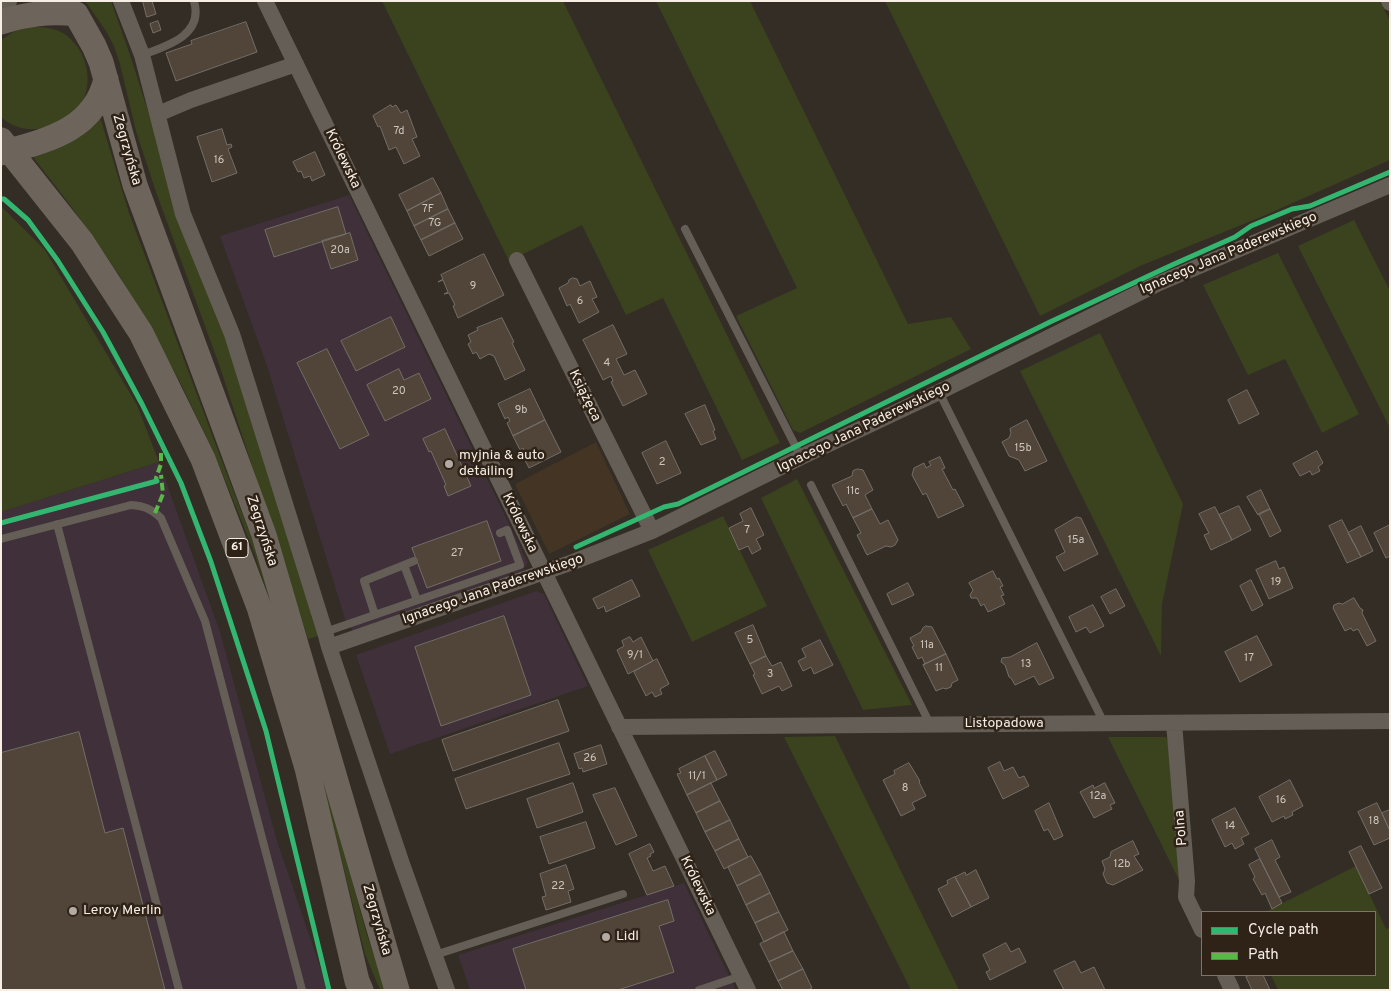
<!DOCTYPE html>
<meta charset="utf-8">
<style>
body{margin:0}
#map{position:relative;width:1391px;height:991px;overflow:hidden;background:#332d26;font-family:Overpass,sans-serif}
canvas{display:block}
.frame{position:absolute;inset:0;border:2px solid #f7eee6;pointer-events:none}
.legend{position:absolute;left:1201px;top:911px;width:175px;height:65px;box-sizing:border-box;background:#2f2317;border:1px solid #7f746a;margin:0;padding:6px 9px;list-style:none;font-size:15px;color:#f7eee6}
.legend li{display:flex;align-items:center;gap:10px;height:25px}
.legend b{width:25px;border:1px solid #7f746a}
</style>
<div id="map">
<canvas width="1391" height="991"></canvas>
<div class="frame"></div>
<ul class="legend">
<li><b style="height:6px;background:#33b770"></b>Cycle path</li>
<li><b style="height:6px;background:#58b947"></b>Path</li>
</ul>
</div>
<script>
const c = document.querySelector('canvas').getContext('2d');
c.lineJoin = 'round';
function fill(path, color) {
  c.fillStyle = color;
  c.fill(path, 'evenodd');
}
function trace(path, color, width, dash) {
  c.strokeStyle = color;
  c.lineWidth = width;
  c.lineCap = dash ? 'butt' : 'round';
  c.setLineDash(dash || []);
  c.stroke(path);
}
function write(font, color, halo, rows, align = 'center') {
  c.font = font + ' Overpass,sans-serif';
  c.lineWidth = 5;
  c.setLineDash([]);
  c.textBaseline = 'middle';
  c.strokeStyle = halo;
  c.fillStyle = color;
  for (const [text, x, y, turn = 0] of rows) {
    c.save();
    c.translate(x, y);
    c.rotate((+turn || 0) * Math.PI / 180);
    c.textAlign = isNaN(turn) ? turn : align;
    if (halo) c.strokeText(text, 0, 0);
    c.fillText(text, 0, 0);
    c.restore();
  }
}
const commercial = new Path2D(`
 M349,195l179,368 -6,8 -12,4 -157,56 -8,-12 -78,-253 -47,-130z
 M159,462l61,170 57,209 51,149h-327v-478z
 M536,591l8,3 44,92 -198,68 -34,-99z
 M684,883l52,107h-266l-12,-35z`);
const built = new Path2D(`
 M596,442l34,72 -81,40 -34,-70z`);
const green = new Path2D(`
 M85,1h26l19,54 39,122 73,201 80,257 -14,4 -88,-272 -64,-175 -20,-61 -16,-67 -6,-18 -8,-15z
 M382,1h181l217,442 -38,17 -79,-162 -37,17 -44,-90 -73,36z
 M656,1h94l158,323 43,-7 20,32 -171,84 -7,-3 -57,-114 61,-28z
 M885,1h495l10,20v139l-129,57 -121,49 -100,50z
 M29,27c12,0 23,0 34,6 22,14 31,44 20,68 -4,7 -10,16 -17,20 -6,3 -13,4 -19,6 -16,5 -33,2 -46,-10v-77l12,-8z
 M97,116l3,1 29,96 91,243 37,96 23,70 87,313 18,55h-5l-15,-36 -33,-134 -40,-150 -38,-118 -40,-99 -35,-73 -60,-105 -49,-70 -40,-52c6,-2 13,-2 19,-4 20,-6 35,-17 48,-33z
 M1,206l44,44 92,155 22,57 -158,50z
 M1354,220l36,71v137l-92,-182z
 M1278,253l81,161 -37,19 -37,-74 -37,16 -45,-90z
 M1100,333l83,171 -21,100 -1,52 -141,-285z
 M797,479l115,226 -49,5 -102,-212z
 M723,516l44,90 -75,36 -44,-92z
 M835,736l124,254h-48l-127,-253z
 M1108,737h58l2,4 12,141z
 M1356,866l30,63 4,-1v62h-112l-7,-15h104v-63h-110z`);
const building = new Path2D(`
 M143,1h9l4,13 -9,3z
 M158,21l3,9 -8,3 -3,-9z
 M246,22l11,30 -81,29 -10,-28 26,-9 -1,-3z
 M391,105l1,2 4,-2 5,8 6,-3 10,27 -5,2 8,17 -16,8 -8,-17 -7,3 -9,-24 -2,1 -5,-11z
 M222,129l5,16 4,-1 1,3 -4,2 9,24 -25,9 -15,-45z
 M315,152l10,23 -13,6 -2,-5 -6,2 -3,-7 -3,1 -5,-10z
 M433,178l8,15 -34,18 -8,-16z
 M441,193l7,16 -34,17 -7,-15z
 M338,207l8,27 -72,23 -9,-27z
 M448,209l7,14 -34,17 -7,-14z
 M455,223l8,16 -34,17 -8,-16z
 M350,233l8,27 -27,9 -9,-28z
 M484,254l20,41 -46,23 -5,-12 2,-1 -6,-12 -5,1 4,-2 -5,-12 -5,2 5,-3 -2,-4z
 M573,278l4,1 3,7 10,-5 7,16 -5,2 7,13 -20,11 -9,-19 -3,2 -8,-18 9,-5 1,-3z
 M391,317l14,30 -49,24 -15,-30z
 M502,318l12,24 -2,1 13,27 -20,10 -11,-24 -5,-2 -9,5 -4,-7 -3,2 -5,-10 3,-2 -3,-7 10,-5 -1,-2z
 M613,325l14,29 -11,5 8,16 11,-5 12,24 -24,12 -12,-24 2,-1 -2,-5 -8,4 -20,-40z
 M327,349l42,86 -29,14 -43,-86z
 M399,369l5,11 15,-7 12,26 -46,22 -18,-36z
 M530,389l15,31 -32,16 -6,-13 3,-2 -2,-4 -3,2 -7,-15z
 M1247,390l12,24 -20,10 -11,-24z
 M705,405l10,25 -2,1 3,8 -15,6 -16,-31z
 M545,420l16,32 -32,16 -7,-14 3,-2 -2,-4 -3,2 -7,-14z
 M1027,420l20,41 -22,10 -6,-11 -10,-4 -7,-14 7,-4 2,-5 -1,-4z
 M445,429l26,57 -23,10 -4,-10 2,-1 -15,-34 -2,1 -6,-13z
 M666,441l15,32 -24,11 -15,-31z
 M1317,451l6,12 -5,4 2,4 -8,4 -2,-4 -10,5 -7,-12z
 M940,457l5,11 -3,1 11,21 2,-1 9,17 -26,12 -12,-25 -3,2 -11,-20 2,-7 10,-5 2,5 5,-3 -2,-3z
 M858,469l5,1 10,20 -8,5 7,14 -19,9 -7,-14 -3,2 -11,-21 20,-9 1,-5z
 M1261,490l9,19 -12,6 -11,-18z
 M1239,506l12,24 -19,10 -13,-25z
 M1215,507l17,33 -21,10 -7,-15 5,-2 -10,-19z
 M751,508l13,27 -8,4 5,10 -9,5 -4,-8 -9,4 -10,-22 14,-7 -3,-7z
 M872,509l8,15 8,-4 10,20 -3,5 -4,2 -5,-1 -19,9 -10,-20 4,-2 -8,-15z
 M1270,509l11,22 -11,6 -11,-23z
 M1077,517l4,1 17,36 -34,17 -8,-14 9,-5 -10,-22z
 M1342,520l19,37 -14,6 -18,-37z
 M487,521l14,40 -74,27 -15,-40z
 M1390,525v31l-4,2 -12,-25z
 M1361,526l12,25 -12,6 -13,-24z
 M1276,561l3,8 5,-2 9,21 -24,11 -13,-29z
 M993,571l4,8 2,-1 4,8 -3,1 4,8 -3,1 4,8 -17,8 -4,-8 -3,2 -4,-8h-6l-1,-3 3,-5 -4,-7z
 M632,580l8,16 -34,16 -2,-6 -6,3 -5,-10z
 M1251,580l12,25 -11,6 -12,-25z
 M908,583l6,12 -22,10 -5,-11z
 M1116,589l9,17 -15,8 -9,-17z
 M1354,598l6,10 3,2 -1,3 14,28 -9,5 -9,-17 -5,2 -2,-3 -6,3 -12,-23 1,-3 5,-2 3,1z
 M1093,605l11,21 -14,7 -4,-6 -10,5 -7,-15z
 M504,616l27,79 -90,31 -26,-79z
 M753,625l13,31 -16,8 -15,-31z
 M926,626l6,1 14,27 -23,11 2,-1 -3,-7 -4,2 -6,-12 2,-1 -4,-8 11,-6 2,-4z
 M1257,636l15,29 -32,17 -15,-30z
 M630,637l3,5 8,-5 12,24 -25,13 -11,-24 7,-4 -2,-5z
 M820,640l13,25 -19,9 -3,-7 -8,4 -5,-10 8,-4 -4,-8z
 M1037,643l17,35 -15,7 -5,-9 -19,9 -4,-7 -2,-1 -4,-12 -4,-3 1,-4 8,-1z
 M946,654l12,26 -6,3 -1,4 -5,2 -3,-1 -7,3 -13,-26z
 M766,656l6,10 9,-4 11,24 -10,5 -3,-5 -17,8 -9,-19 2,-1 -5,-10z
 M657,659l12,25 -9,5 2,5 -7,3 -3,-5 -6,4 -12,-24z
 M558,700l11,31 -116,40 -11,-31z
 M79,732l26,101 18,-5 42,162h-164v-237z
 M559,743l11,31 -104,35 -11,-30z
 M601,745l6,19 -24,8 -1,-4 -3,1 -5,-15z
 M715,751l12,24 -10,5 -12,-24z
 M705,756l12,24 -30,15 -10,-21 4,-1 -2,-4z
 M1000,762l4,9 9,-4 6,11 5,-2 5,10 -26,13 -15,-31z
 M909,763l11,18 -1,1 7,14 -14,7 3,6 -14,7 -18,-36 12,-6 -1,-3z
 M1290,780l13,26 -11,6 1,3 -8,4 -1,-3 -12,6 -13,-25z
 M573,783l10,29 -46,16 -10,-29z
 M711,783l9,18 -24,12 -9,-18z
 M1105,783l10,20 -5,2 2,4 -18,9 -14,-26 13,-7 1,3z
 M615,788l22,48 -21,9 -23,-50z
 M720,801l10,19 -25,12 -9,-19z
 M1049,803l14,33 -9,4 -6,-11 -4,2 -9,-20z
 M1377,803l13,28v7l-16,7 -16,-33z
 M1235,808l14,26 -8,4 3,6 -9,5 -3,-6 -7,4 -13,-27z
 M1390,810v21l-8,-18z
 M730,820l9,19 -24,12 -10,-19z
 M586,822l9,26 -46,16 -9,-27z
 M739,839l9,18 -24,12 -9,-18z
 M1272,840l8,17 -5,3 16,32 -12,5 -24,-48z
 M1133,841l6,13 -5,2 9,14 -30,15 -6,-2 -4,-9 2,-5 -3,-8 8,-4 1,-5z
 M650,844l4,8 -4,2 1,2 -4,2 6,13 12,-5 9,20 -27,9 -18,-41z
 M1361,846l21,42 -13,6 -20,-42z
 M751,856l10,18 -24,12 -9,-19z
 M1260,859l22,44 -10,6 -7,-16 -3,2 -9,-16 2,-2 -6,-12z
 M566,865l8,24 -6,2 3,11 -25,8 -4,-13 4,-1 -6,-22z
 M976,870l13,28 -18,9 -16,-30 10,-5 1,3z
 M761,874l9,19 -24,12 -9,-19z
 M955,877l16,30 -19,10 -14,-28 10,-5 -1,-3z
 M770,893l9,19 -24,11 -9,-18z
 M668,900l6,21 -15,5 15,46 -56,18h-92l-13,-41z
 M779,912l9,18 -24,12 -9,-19z
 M784,932l9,19 -24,11 -9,-18z
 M1006,943l5,9 8,-4 7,14 -36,18 -4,-8 4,-2 -7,-15z
 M793,951l10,18 -25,12 -9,-19z
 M1075,961l6,12 13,-6 11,23h-41l-10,-19z
 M803,969l9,19 -4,2h-25l-5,-9z
 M1251,975h12l7,15h-18l-6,-13z`);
const service = new Path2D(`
 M142,55c25,-9 62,-20 52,-54
 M685,229l116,228
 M939,392l165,331
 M811,485l119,239
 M57,524l122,466
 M1,539l130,-34c14,1 20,4 30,13l44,103 97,369
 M404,565l13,35
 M375,615l-11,-34 50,-20
 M325,632l195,-67 -13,-35 -7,3
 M435,955l188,-61
 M699,990l42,-14`);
const minor = new Path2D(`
 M121,1l21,54 41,159 49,120 93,298 4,15 73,217 45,126
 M265,1l483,989
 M1389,1l1,2
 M158,114l33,-14 105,-36
 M517,260l135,271
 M329,647l244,-85 79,-31 149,-74 138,-65 218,-108 233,-99
 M1174,723l13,158 -1,16 16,33
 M619,727l771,-6
 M1225,975l7,15`);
const secondary = new Path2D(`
 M1,10l5,-9`);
const primary = new Path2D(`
 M1,22c26,-8 48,-11 75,-8l18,32 7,16 34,123 129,350 133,455
 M1,140l81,102 59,91 62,126 56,148 48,161 50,213 4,9
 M1,153c44,-12 93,-22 105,-74`);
const quiet = new Path2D(`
 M154,481h3l-1,-3 5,-14v-13l3,-3
 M155,513l8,-19 -2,-19`);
const cycleway = new Path2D(`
 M1,199h3l24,21 30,41 45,71 39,72 39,79 30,79 55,169 63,259
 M1,523l156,-42
 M576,547l88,-40 14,-3 372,-182 122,-57 63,-28 16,-11 41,-17 18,-3 80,-34`);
const markers = [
 [449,464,5,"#b2aaa3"],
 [73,911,5,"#b2aaa3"],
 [606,937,5,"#b2aaa3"]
];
const numberNames = [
 ["7d",399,132],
 ["16",219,161],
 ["7F",428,210],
 ["7G",435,224],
 ["20a",340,251],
 ["9",473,287],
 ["6",580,302],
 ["4",607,364],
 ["20",399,392],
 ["9b",521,411],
 ["15b",1023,449],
 ["2",662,463],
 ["11c",853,492],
 ["7",747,531],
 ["15a",1076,541],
 ["27",457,554],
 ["19",1276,583],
 ["5",750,641],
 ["11a",927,646],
 ["9/1",635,656],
 ["17",1249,659],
 ["13",1026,665],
 ["11",939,669],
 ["3",770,675],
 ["26",590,759],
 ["11/1",697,777],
 ["8",905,789],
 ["12a",1098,797],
 ["16",1281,801],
 ["18",1374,822],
 ["14",1230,827],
 ["12b",1122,865],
 ["22",558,887]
];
const shields = [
 [237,548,22]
];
const shieldNames = [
 ["61",237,548]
];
const streetNames = [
 ["Zegrzyńska",126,150,74],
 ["Królewska",342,159,64],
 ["Ignacego Jana Paderewskiego",1229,254,-23],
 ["Książęca",584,396,64],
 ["Ignacego Jana Paderewskiego",864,428,-26],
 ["Królewska",519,523,64],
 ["Zegrzyńska",261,531,72],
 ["Ignacego Jana Paderewskiego",493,590,-19],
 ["Listopadowa",1004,724],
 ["Polna",1182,828,-95],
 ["Królewska",697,886,64],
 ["Zegrzyńska",376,920,74]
];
const poiNames = [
 ["myjnia & auto",459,456],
 ["detailing",459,472],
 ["Leroy Merlin",83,911],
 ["Lidl",616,937]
];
fill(commercial, '#3f3039');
fill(built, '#433423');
fill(green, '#3b421e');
fill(building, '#504538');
trace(building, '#746e68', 1);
trace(service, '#645e57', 8);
trace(minor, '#645e57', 16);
trace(secondary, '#655e56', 22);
trace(primary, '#6d655c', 25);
trace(quiet, '#58b947', 4, [8, 4]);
trace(cycleway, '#33b770', 5);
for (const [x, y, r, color] of markers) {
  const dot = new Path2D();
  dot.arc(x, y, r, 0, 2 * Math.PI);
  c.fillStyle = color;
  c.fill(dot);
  trace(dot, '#2f2317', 2);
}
write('11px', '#cdc4ba', null, numberNames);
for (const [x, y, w] of shields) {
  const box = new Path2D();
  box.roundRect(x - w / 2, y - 9.5, w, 19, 4);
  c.fillStyle = '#2f2317';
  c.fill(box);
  trace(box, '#f7eee6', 1);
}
write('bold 12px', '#f7eee6', null, shieldNames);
write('14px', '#f7eee6', '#2f2317', streetNames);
write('14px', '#f7eee6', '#2f2317', poiNames, 'left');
</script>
